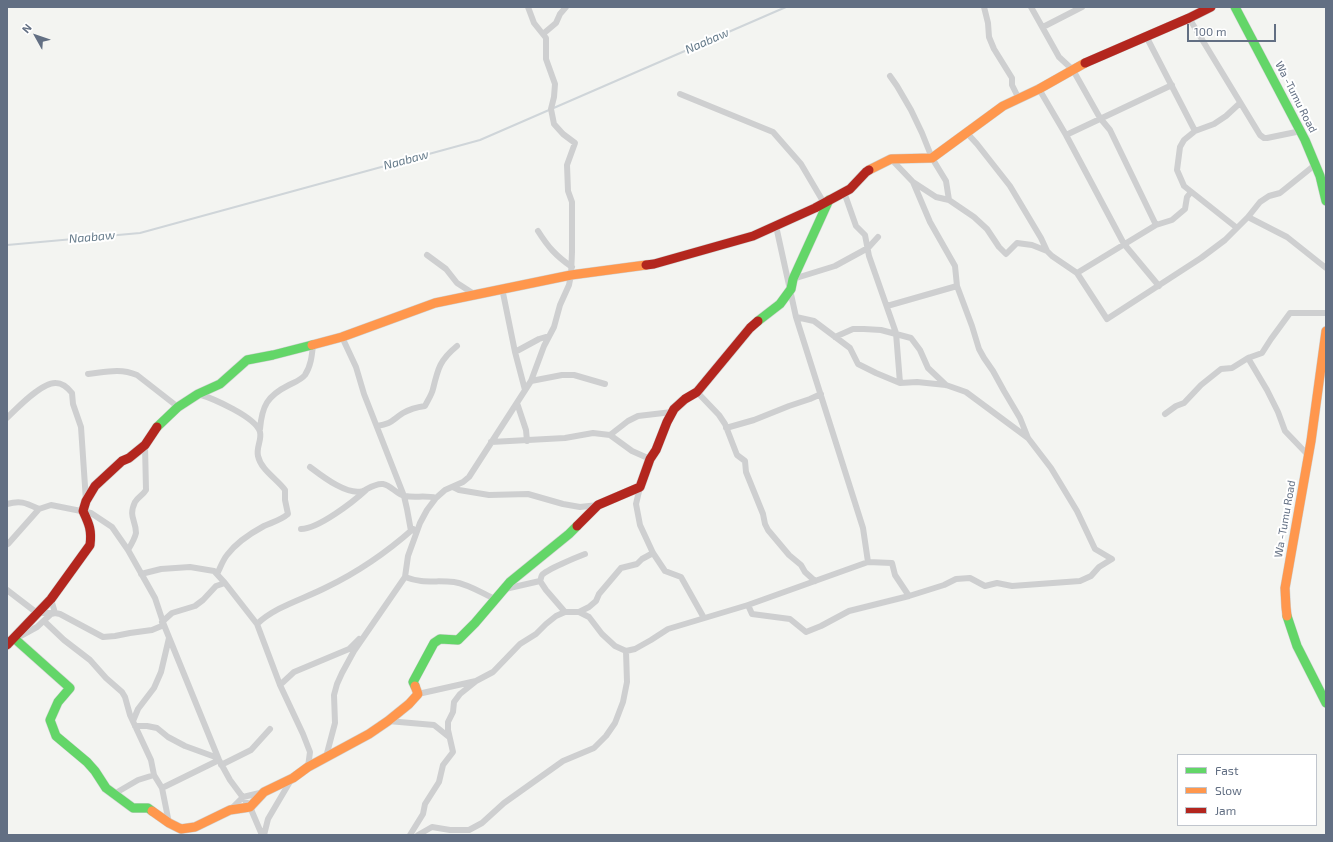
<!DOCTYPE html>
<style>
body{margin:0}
#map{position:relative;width:1333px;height:842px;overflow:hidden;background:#f3f4f1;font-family:"Exo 2",sans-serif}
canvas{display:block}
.frame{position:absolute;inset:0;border:8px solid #626f83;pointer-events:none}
.legend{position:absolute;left:1177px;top:754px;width:140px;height:72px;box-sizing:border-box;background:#fff;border:1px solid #c0c5cd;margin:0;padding:5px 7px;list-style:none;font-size:12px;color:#626f83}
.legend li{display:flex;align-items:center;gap:8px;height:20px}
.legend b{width:20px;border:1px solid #c0c5cd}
.north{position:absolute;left:16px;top:16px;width:40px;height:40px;-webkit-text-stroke:3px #fff;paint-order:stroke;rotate:310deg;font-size:11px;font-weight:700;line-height:16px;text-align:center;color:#626f83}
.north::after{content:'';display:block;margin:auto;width:14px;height:18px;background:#626f83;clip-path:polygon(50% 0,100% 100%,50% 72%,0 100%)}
.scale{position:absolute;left:1187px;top:24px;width:89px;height:18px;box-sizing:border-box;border:2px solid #626f83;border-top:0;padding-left:5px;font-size:12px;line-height:14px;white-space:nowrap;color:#626f83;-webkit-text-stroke:3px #fff;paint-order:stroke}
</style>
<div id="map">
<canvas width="1333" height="842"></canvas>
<div class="frame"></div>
<ul class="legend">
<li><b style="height:5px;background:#63d668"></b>Fast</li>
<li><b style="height:5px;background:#ff974d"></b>Slow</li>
<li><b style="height:5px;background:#b3261e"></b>Jam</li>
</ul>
<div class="north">N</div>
<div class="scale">100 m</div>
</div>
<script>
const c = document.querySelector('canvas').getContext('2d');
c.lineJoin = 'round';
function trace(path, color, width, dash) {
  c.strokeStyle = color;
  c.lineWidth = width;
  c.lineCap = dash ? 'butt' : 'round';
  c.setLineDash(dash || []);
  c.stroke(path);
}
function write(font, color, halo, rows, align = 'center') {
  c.font = font + ' "Exo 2",sans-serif';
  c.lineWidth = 4;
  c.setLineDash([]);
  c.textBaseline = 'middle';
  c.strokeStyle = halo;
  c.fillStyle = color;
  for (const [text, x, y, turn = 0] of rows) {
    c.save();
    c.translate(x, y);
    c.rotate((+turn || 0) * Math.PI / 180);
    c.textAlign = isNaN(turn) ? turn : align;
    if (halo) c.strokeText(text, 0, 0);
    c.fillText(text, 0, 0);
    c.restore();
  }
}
const stream = new Path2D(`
 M7,245l133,-12 340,-93 306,-133`);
const street = new Path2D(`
 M984,7l4,16 1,14 5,12 18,29v7l7,14
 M1031,7l28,50 14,13 27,48 10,12 46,95
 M1189,18l71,117 4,3h3l34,-7
 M1043,27l39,-20
 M543,34l13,-11 4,-9 6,-7
 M1146,36l49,95
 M890,76l7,10 14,24 11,23 10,25 14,23 3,19
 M1039,89l27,46 58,109 35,42
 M680,94l93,38 28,32 23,39
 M966,132l11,12 33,42 31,52 6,13 5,5 25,17 30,46 94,-61 24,-18 23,-23 12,-15 9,-6 11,-3 36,-29
 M1066,135l106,-50
 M891,159l22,23 23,15 13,3 25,17 13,12 12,18 7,7 11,-11 15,2 15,6
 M844,192l12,34 9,9 4,21 27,77 4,50
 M1248,217l39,20 39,31
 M1237,228l-53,-42 -7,-16 3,-23 4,-7 11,-9 19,-7 12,-8 14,-13
 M538,231c10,16 18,25 34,36
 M427,255l19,14 11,14 17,11
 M1077,273l79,-48 16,-5 13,-11 2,-12 4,-5
 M793,279l42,-13 33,-18 10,-11
 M502,288l13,64 10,38
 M887,306l70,-20
 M796,317l18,4 36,27 8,16 18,9 24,10 17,-1 29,3 20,7 62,46
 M342,337l14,30 8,27 40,102 3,13 4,22
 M835,337l18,-8h11l17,1 30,8 9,12 8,18 18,17
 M515,352l24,-13 10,-3
 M1248,358l19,32 11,22 7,19 23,24
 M88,374c18,-2 32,-6 49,1l41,32
 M531,381l31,-6h12l31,9
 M697,392l22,23 6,9 12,31 8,6 1,11 17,42 2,10 3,6 21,25 12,10 4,7 10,9
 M198,394c14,4 58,23 62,38 2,8 -4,15 -2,24 3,14 19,23 27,34v10l3,14c-7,6 -15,8 -24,12 -13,7 -28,17 -37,29 -4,5 -7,13 -10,19
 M517,403l9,27 1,11
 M1165,414l11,-8 8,-3 17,-18 20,-16 11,-1 16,-10 14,-5 9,-14 19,-26h36
 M7,418c10,-10 35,-36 49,-35 7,0 12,5 16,10l1,11 8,23 5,74
 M377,426c15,-2 15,-6 26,-13 7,-4 15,-6 22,-7 3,-6 7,-12 8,-17 5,-21 7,-29 24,-43
 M726,428l28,-8 35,-14 21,-7 11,-5
 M260,429c2,-23 7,-33 29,-44 6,-3 12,-5 16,-10 6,-9 7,-20 8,-30
 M610,435l18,-14 10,-5 34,-4
 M491,442l74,-4 28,-5 17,2 22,16 18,8
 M310,467c12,9 37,29 53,24 6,-3 13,-8 20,-7 8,1 14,11 22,12 10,2 21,-1 31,2
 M453,487l6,3 30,5 39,-1 35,10 17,3 18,-2
 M640,487l-4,17 4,21 13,28 12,18 16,6 23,41
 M7,504c14,-4 19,-1 32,5
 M301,529c17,0 52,-27 65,-39
 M7,543l1,1 31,-35 12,-4 40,8 21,14 16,23 27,48 9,27 -12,5 -22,3 -15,3 -12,1 -43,-23 -5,-1 -4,1 -14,13 -22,12
 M128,550c3,-5 7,-12 8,-17 0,-13 -8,-16 -1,-31 3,-5 8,-7 11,-12l-1,-45
 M868,562l24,1 3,12 14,21
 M141,574l20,-5 29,-2 24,4 11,12 32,41 23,61 23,49 7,18 -2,15
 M405,577c18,7 31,3 49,5 14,2 28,11 41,17
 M540,581c1,-2 1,-4 2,-6 4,-5 35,-18 43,-21
 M505,589l35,-8 6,9 19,22
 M7,590l30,23h18l-4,-14
 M748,605l4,9 38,5 16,13 15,-6 28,-15 60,-15 35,-11 12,-6 14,-1 15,8 12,-3 15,3 68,-5 11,-5 8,-9 13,-8 -17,-10 -18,-38 -26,-43 -23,-30 -8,-20 -16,-27 -11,-20 -9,-13 -5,-9 -7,-23 -15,-40 -2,-20 -25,-44 -17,-40
 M579,612l10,-5 7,-6 3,-7 22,-26 16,-4 5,-5 11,-6
 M44,621l20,19 26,20 16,18 16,14 3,5 5,18 21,45 3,15 8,13 7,35
 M162,622l10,-9 23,-7 8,-6 13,-14 9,-3
 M257,624c19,-18 47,-25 70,-37 31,-15 60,-35 86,-58
 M164,625l55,135 11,20 20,27 12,28
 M280,685l14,-13 55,-23 10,-10
 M418,694l58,-13 17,-9 27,-28 16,-10 10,-10 10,-8 9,-4h14l10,5 13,17 13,12 11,5 9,-2 16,-9 17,-11 80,-24 120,-43 -5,-34 -67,-211 -20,-91
 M133,721l5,-12 16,-21 7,-16 8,-34
 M388,721l46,4 15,12
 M135,726h12l10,2 11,9 17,9 33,12
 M326,757l9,-34 -1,-28 3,-11 5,-11 12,-22 51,-74 3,-21 12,-33 7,-13 9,-12 9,-8 18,-8 6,-5 62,-96 13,-35 10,-19 6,-22 9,-20 2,-10 1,-23v-50l-4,-11 -1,-26 8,-22 -12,-9 -9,-10 -3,-15 3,-12 1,-13 -9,-25v-21l-12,-15 -6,-16
 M221,765l30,-15 19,-21
 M162,788l57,-28
 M114,794l24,-14 16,-5
 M230,810l13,-13 21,-5
 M264,835l4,-16 23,-39
 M410,835l13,-21 2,-10 14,-22 4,-17 10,-13 -5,-22v-8l5,-10 1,-10 6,-8 15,-12
 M418,835l14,-8 18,3h19l13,-7 22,-20 59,-42 31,-13 12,-12 9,-13 8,-21 4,-20 -1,-31`);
const fast = new Path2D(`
 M1235,7l70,133 15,36 6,25
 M758,321l22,-17 11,-15 2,-10 36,-79
 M157,427l21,-20 20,-13 22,-10 27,-24 26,-5 39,-10
 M1287,616l10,30 29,57
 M15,639l55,49 -12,14 -8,18 6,16 31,26 8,9 11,17 27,20h15l4,3
 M415,686l-2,-4 21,-39 6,-4 18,1 17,-17 35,-41 59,-48 8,-8`);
const slow = new Path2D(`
 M869,170l22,-11 41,-1 71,-52 36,-17 46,-26
 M312,345l30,-8 93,-34 136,-28 75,-10
 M1287,616l-1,-9 -1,-19 26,-147 15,-110
 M152,811l17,12 12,6 14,-2 35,-17 20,-3 14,-15 29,-14 15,-11 61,-33 19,-13 21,-17 9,-10 -3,-8`);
const jam = new Path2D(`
 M1085,63l104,-45 22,-11
 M646,265l8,-1 99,-28 62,-28 35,-19 16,-17 3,-2
 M577,526l21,-21 42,-18 10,-28 6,-9 11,-28 7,-13 11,-10 12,-7 53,-64 8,-7
 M7,645l44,-46 39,-54c2,-15 -1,-21 -7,-34l3,-10 9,-15 27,-25 7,-3 16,-13 12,-18`);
const streetNames = [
 ["Wa -Tumu Road",1296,97,63],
 ["Wa -Tumu Road",1285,519,-80]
];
const waterNames = [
 ["Naabaw",707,41,-24],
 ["Naabaw",406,160,-15],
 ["Naabaw",92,237,-5]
];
trace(stream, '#cfd5d9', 2);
trace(fast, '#cfd1d1', 10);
trace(slow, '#cfd1d1', 10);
trace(jam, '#cfd1d1', 10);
trace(street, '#cecfd0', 6);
trace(fast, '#63d668', 9);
trace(slow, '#ff974d', 9);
trace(jam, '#b3261e', 9);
write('11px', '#626f83', '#fff', streetNames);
write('italic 12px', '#627888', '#fff', waterNames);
</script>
